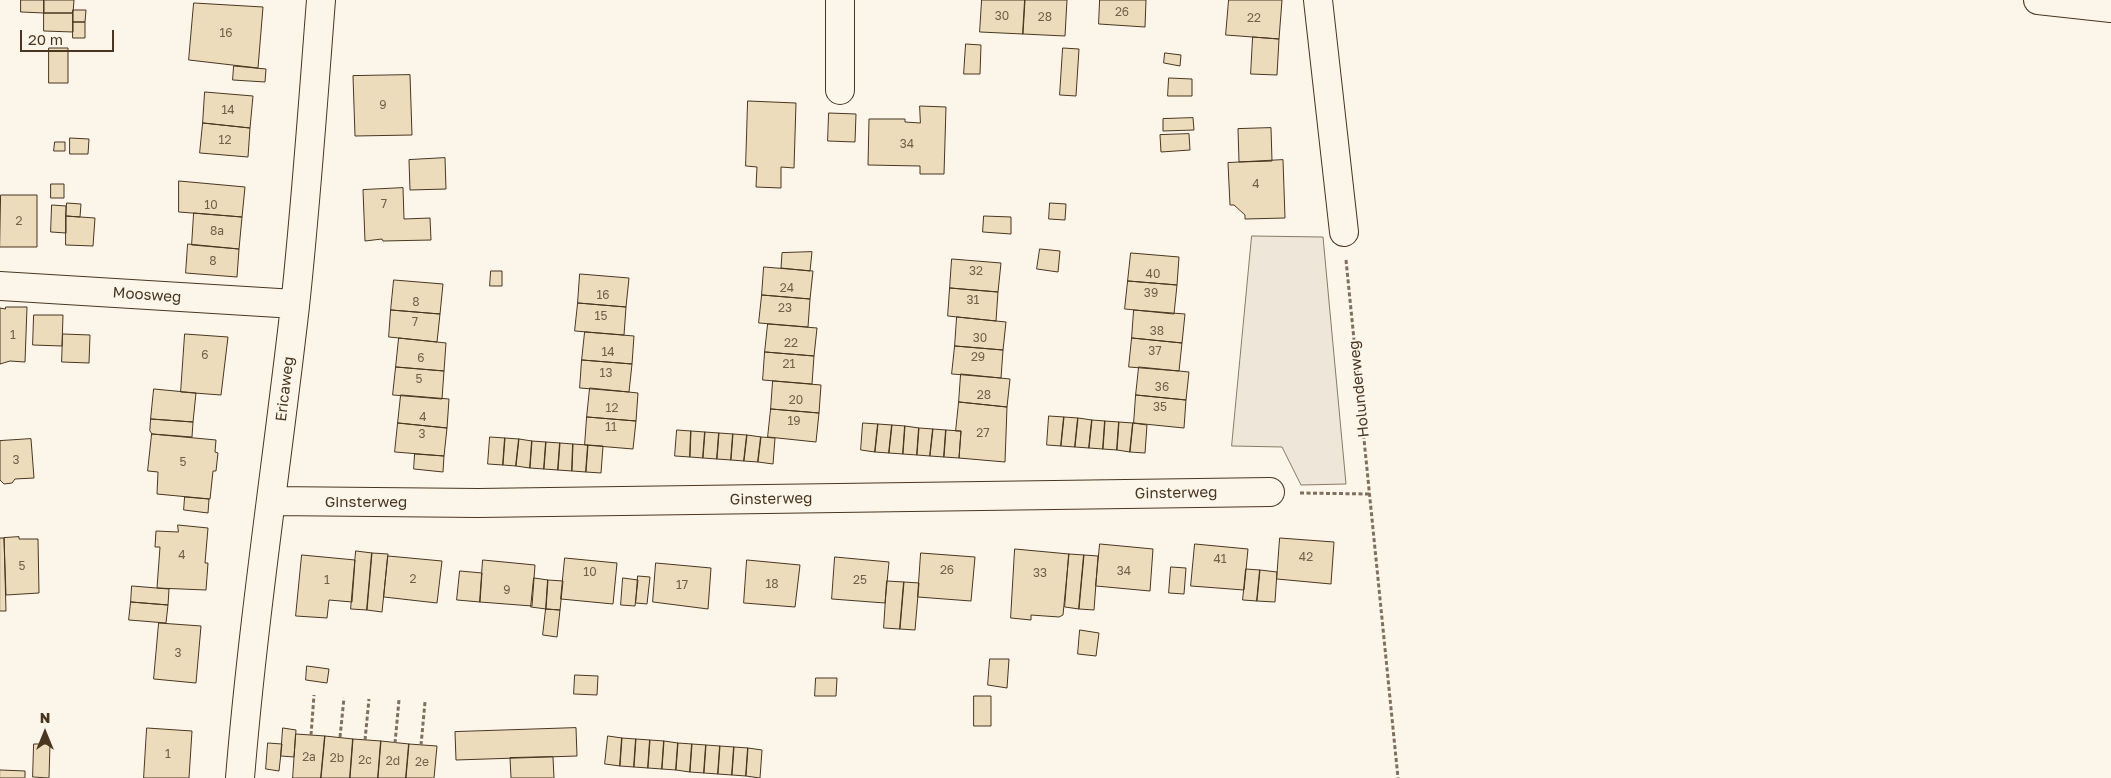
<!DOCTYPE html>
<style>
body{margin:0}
#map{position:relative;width:2111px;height:778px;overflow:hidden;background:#fbf6e9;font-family:"Golos Text",sans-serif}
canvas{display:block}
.north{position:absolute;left:20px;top:708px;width:50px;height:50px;-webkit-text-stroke:4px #fbf6e9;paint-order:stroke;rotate:0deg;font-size:14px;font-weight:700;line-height:20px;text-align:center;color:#4a3520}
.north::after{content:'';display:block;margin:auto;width:18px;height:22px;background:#4a3520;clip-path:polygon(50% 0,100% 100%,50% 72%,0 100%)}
.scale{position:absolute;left:20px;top:30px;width:94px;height:22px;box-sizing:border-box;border:2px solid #4a3520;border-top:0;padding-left:6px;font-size:15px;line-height:18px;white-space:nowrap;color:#4a3520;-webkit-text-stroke:4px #fbf6e9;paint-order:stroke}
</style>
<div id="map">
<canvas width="2111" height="778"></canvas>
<div class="north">N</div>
<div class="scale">20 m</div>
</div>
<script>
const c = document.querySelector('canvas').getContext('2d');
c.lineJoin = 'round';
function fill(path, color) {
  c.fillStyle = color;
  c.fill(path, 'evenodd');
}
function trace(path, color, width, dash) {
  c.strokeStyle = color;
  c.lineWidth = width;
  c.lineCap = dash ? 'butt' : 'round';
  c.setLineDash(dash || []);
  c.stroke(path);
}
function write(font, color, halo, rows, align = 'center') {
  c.font = font + ' "Golos Text",sans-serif';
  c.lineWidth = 4;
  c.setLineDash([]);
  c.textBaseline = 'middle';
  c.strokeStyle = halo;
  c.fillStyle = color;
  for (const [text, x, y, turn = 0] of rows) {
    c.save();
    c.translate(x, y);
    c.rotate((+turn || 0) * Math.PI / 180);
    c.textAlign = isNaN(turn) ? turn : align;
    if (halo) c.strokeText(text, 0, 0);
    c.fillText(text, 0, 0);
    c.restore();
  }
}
const green = new Path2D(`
 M1252,236l71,1 23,247 -45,1 -19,-38 -50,-1z`);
const building = new Path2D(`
 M21,0h23v13l-23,-1z
 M44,0h30l-1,13h-29z
 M982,0h43l-2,34 -43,-2z
 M1025,0h42l-2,36 -42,-2z
 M1100,0h46l-1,27 -46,-3z
 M1229,0h53l-3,39 -53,-4z
 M194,3l69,4 -5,61 -69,-8z
 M73,10h13l-1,12h-12z
 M44,13h29v19l-29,-1z
 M73,22h12v16h-12z
 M1253,37l26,2 -2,36 -26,-1z
 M966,44l15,1 -1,29h-16z
 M49,48h19v35h-19z
 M1063,48l16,1 -3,47 -16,-1z
 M1165,53l16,2 -1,11 -16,-3z
 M234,66l32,3 -1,13 -32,-2z
 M410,75l2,60 -57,1 -2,-60z
 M1169,78l23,1v17h-24z
 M205,92l48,4 -3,32 -47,-5z
 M748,101l48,2 -2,65 -13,-1v21l-25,-1 1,-20 -11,-1z
 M920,106l26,1 -2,67h-24v-8l-52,-1 1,-46h36v3l15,1z
 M829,113l27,1 -1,28 -27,-1z
 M1193,118l1,12 -31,1v-12z
 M203,123l47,5 -2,29 -48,-4z
 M1271,128l1,33 -33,1 -1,-33z
 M1189,134l1,16 -29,2 -1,-17z
 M70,138l19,1 -1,15h-18z
 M55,142h10v9h-11z
 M445,158l1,31 -36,1 -1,-30z
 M1283,160l2,58 -40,1v-4l-11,-10h-4l-2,-42z
 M179,181l66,6 -3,30 -63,-5z
 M51,184h13v14h-13z
 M403,188l1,31 26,-1 1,22 -48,1 -1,-2 -17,2 -2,-51z
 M1,195h36v52h-37z
 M67,203l14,1 -1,13 -14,-1z
 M1050,203l16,1 -1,16 -16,-1z
 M52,205l14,1v27l-15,-1z
 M194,213l48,4 -3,32 -47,-4z
 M66,216l29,2 -2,28 -27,-1z
 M984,216l27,1v17l-28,-2z
 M188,244l51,5 -2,28 -51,-4z
 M1040,249l20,2 -2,21 -21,-3z
 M812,252l-2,19 -29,-3 1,-15z
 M1131,253l48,4 -2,28 -49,-4z
 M952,259l49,4 -3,29 -48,-4z
 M764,267l49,4 -3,28 -48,-4z
 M491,271h11v15h-12z
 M580,274l49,4 -3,29 -48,-4z
 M394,280l49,4 -3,30 -49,-4z
 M1128,281l49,4 -3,29 -49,-5z
 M950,288l48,4 -2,29 -48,-5z
 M762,295l48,4 -2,28 -49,-4z
 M578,303l48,4 -2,28 -49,-4z
 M6,307h21l-2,55 -15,-1 -10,3v-56l5,1z
 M391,310l49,4 -3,28 -48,-5z
 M1134,310l51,4 -3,29 -50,-5z
 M34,315h29l-1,31 -29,-1z
 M957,317l49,5 -3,28 -48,-4z
 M768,324l49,4 -3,28 -49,-4z
 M585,332l49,4 -2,28 -50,-4z
 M63,334l27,1 -1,28 -27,-1z
 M185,334l43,3 -7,58 -40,-3z
 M399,338l47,5 -2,28 -48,-4z
 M1132,338l50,5 -3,28 -50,-4z
 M955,346l48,4 -2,28 -49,-4z
 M765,352l49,4 -2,28 -49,-4z
 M582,360l50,4 -3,28 -49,-4z
 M396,367l48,4 -2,28 -49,-4z
 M1139,367l50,5 -3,28 -50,-5z
 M961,374l49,5 -3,28 -48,-5z
 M773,381l48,4 -2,28 -48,-4z
 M590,388l48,5 -2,28 -49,-4z
 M154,389l42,4 -3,29 -42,-3z
 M401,395l48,4 -2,29 -49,-5z
 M1136,395l50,5 -2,28 -50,-5z
 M959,402l48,5 -2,55 -46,-4 2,-27h-5z
 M771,409l48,4 -3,29 -48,-5z
 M1049,416l15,1 -3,29 -14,-1z
 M587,417l49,4 -3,28 -48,-4z
 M1064,417l14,1 -3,29 -14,-1z
 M1078,418l14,2 -3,28 -14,-1z
 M151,419l42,3 -1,15 -40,-3 -2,-3z
 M1092,420l13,1 -2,28 -14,-1z
 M1105,421l14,1 -2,28 -14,-1z
 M1119,422l14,1 -3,29 -13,-2z
 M398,423l49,5 -3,28 -49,-4z
 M863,423l15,1 -3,28 -14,-2z
 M1133,423l14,2 -2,28 -15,-1z
 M878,424l14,1 -3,28 -14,-1z
 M892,425l13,1 -2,28 -14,-1z
 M905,426l14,2 -2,27 -14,-1z
 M919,428l14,1 -3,27 -13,-1z
 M933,429l13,1 -2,27 -14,-1z
 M677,430l14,1 -1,26 -15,-1z
 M946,430l15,1 -2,27 -15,-1z
 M691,431l14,1 -2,26 -13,-1z
 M705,432l14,1 -2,26 -14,-1z
 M719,433l14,1 -2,26 -14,-1z
 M152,434l64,6 -1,12 3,1 -2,18h-3l-3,28 -53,-5 1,-22 -10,-1z
 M733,434l14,1 -3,26 -13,-1z
 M747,435l14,2 -3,25 -14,-1z
 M490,437l15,1 -2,27 -15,-1z
 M761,437l14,1 -2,26 -15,-2z
 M505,438l14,1 -3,27 -13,-1z
 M31,439l3,39 -19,1 -3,4 -8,1 -4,-4v-39z
 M519,439l13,2 -2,27 -14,-2z
 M532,441l14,1 -2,27 -14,-1z
 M546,442l14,1 -2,27 -14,-1z
 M560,443l13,1 -1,27 -14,-1z
 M573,444l15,1 -2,27 -14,-1z
 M588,445l15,1 -2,27 -15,-1z
 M415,454l29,2 -1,16 -29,-3z
 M185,497l24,2 -1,14 -24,-3z
 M178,525l30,3 -3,35h3l-2,27 -49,-2 3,-41h-5l1,-16 22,1z
 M19,537v2h19l1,54 -33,2 -2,-57z
 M0,538h4l2,73h-6z
 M1280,538l54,4 -3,42 -54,-5z
 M1100,544l53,5 -3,42 -54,-5z
 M1195,544l53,5 -4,41 -53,-4z
 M1015,549l54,5 -6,61 -4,2 -28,-2v5l-20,-2z
 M356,551l16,2 -5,57 -16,-1z
 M372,553l16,1 -6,58 -15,-2z
 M921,553l54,4 -4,44 -53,-4z
 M1069,554l15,1 -5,54 -14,-2z
 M302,555l53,5 -3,42 -23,-2 -2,18 -31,-2z
 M1084,555l14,1 -4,54 -15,-1z
 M388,556l54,5 -5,42 -53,-6z
 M835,557l54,5 -4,41 -53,-4z
 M565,558l52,5 -4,41 -52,-5z
 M483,560l52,5 -3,41 -52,-4z
 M747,560l53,5 -5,42 -51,-4z
 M656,563l55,5 -3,41 -55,-7z
 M1171,567l15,1 -2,26 -15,-1z
 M1246,569l14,1 -3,31 -14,-1z
 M1260,570l17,2 -2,30 -18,-1z
 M460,571l22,2 -2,29 -23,-2z
 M638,576l12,1 -3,27 -11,-1z
 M534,578l14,2 -2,29 -15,-2z
 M623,578l15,2 -3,26 -14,-1z
 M548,580l15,1 -3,29 -14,-1z
 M887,581l17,1 -4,47 -16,-1z
 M904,582l15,1 -4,47 -15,-1z
 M132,586l37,3 -1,16 -37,-3z
 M131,602l37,3 -2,18 -37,-3z
 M546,609l14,1 -3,27 -14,-2z
 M159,623l42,3 -5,57 -42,-4z
 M1080,630l19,3 -3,23 -18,-2z
 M990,659h19l-2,29 -19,-3z
 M307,666l22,3 -2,14 -21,-3z
 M575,675l23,1 -1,19 -23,-1z
 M816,678h21l-1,18h-21z
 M974,696h17v30h-17z
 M147,728l45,3 -3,47h-45z
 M283,728l13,2 -2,27 -13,-1z
 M576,728l1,28 -121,4 -1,-28z
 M296,734l29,2 -4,42h-28z
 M325,736l28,3 -3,39h-29z
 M608,736l14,2 -2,28 -15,-2z
 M622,738l14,1 -2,28 -14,-1z
 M353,739l28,2 -3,37h-28z
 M636,739l14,1 -2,28 -14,-1z
 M650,740l14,1 -2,28 -14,-1z
 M381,741l28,3 -3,34h-28z
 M664,741l14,2 -2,27 -14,-1z
 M268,743l14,1 -3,27 -13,-2z
 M678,743l14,1 -2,28 -14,-2z
 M34,744h16l-1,34 -16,-1z
 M409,744l28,2 -3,32h-28z
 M692,744l14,1 -2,28 -14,-1z
 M706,745l14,1 -2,28 -14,-1z
 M720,746l14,1 -2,28 -14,-1z
 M734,747l14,1 -2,28 -14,-1z
 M748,748l14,2 -2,28 -14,-2z
 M553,757l1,21h-43l-1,-20z
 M0,770l25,1v7h-25z`);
const path = new Path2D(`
 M1346,260l52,518
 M1300,493l69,1
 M311,735l3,-40
 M340,737l4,-39
 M365,740l4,-41
 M395,743l4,-43
 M421,745l4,-43`);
const minor = new Path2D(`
 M1318,0l26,232
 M2038,0l73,8
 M840,90v-90
 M0,286l295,18
 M272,501l206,2 792,-11
 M240,778c13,-158 37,-315 55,-472 11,-102 18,-204 26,-306`);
const numberNames = [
 ["26",1122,12],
 ["30",1002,16],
 ["28",1045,17],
 ["22",1254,18],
 ["16",226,33],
 ["9",383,105],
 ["14",228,110],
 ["12",225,140],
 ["34",907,144],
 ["4",1256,184],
 ["7",384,204],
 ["10",211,205],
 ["2",19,221],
 ["8a",217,231],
 ["8",213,261],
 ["32",976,271],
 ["40",1153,274],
 ["24",787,288],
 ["39",1151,293],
 ["16",603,295],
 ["31",973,300],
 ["8",416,302],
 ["23",785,308],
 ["15",601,316],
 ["7",415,322],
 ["38",1157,331],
 ["1",13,335],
 ["30",980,338],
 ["22",791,343],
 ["37",1155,351],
 ["14",608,352],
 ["6",205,355],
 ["29",978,357],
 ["6",421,358],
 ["21",789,364],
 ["13",606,373],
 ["5",419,379],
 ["36",1162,387],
 ["28",984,395],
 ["20",796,400],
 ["35",1160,407],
 ["12",612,408],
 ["4",423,417],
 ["19",794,421],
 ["11",611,427],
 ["27",983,433],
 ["3",422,434],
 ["3",16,460],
 ["5",183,462],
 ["4",182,555],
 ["42",1306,557],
 ["41",1220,559],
 ["5",22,566],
 ["26",947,570],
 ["34",1124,571],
 ["10",590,572],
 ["33",1040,573],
 ["2",413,579],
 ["1",327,580],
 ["25",860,580],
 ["18",772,584],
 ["17",682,585],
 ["9",507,590],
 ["3",178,653],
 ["1",168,754],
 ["2a",309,757],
 ["2b",337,758],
 ["2c",365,760],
 ["2d",393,761],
 ["2e",422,762]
];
const streetNames = [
 ["Moosweg",147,295,4],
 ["Ericaweg",285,389,-83],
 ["Holunderweg",1359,389,-96],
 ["Ginsterweg",1176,493,-1],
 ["Ginsterweg",771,499,-1],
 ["Ginsterweg",366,502]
];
fill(green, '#ede6d9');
trace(green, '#887966', 1);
fill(building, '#ecdcbc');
trace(building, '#4a3520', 1);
trace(minor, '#4a3520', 30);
trace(path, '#7f6f5c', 3, [4, 2.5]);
trace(minor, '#fbf6e9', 28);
write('12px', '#725f47', null, numberNames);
write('15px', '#4a3520', '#fbf6e9', streetNames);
</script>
